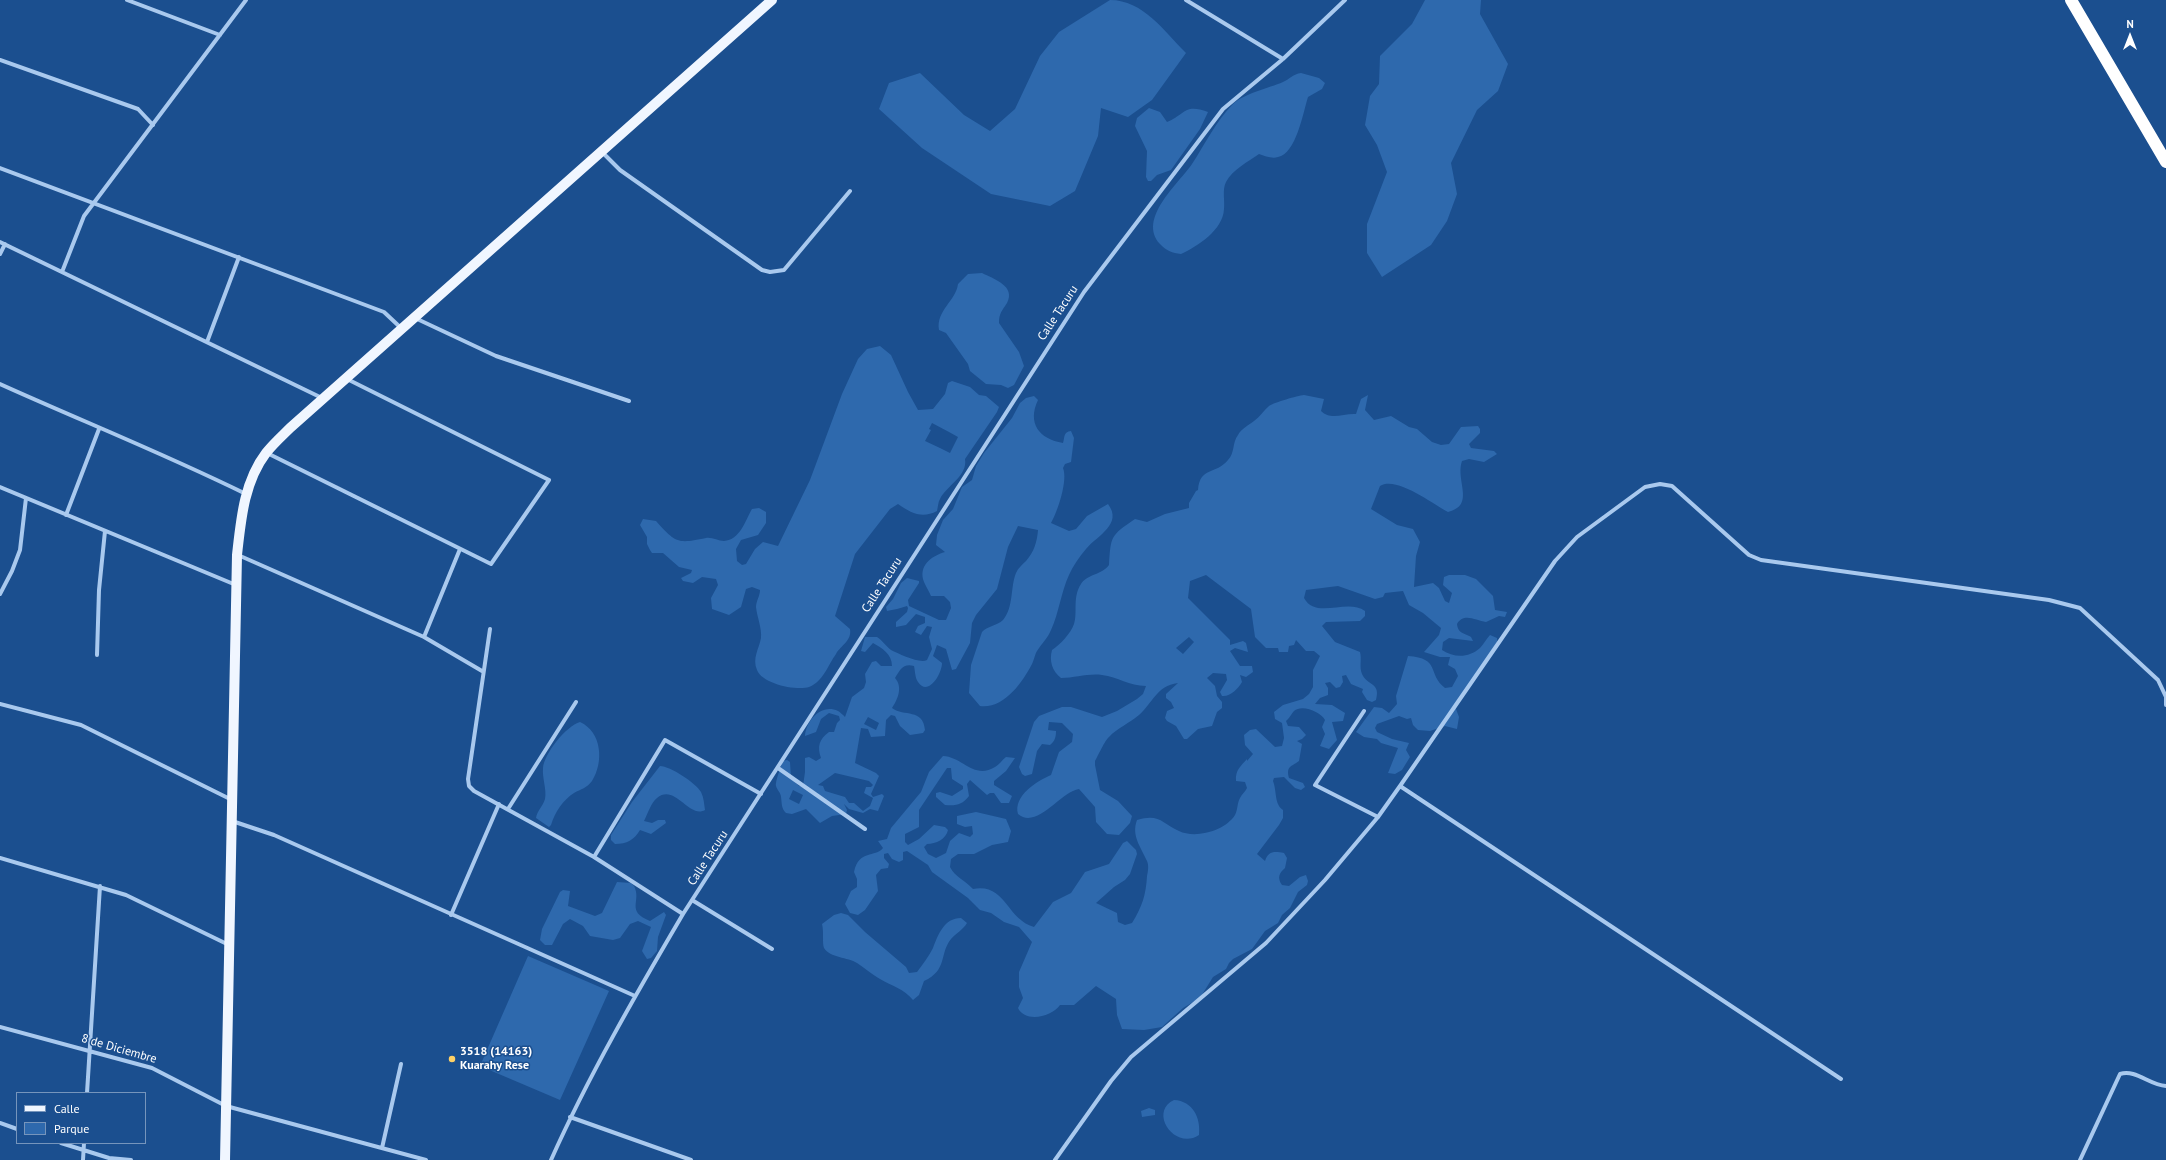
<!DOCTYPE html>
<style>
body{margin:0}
#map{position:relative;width:2166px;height:1160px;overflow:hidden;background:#1b4f8f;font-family:"PT Sans",sans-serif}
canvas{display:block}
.legend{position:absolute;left:16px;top:1092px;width:130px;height:52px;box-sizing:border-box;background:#1b4f8f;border:1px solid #7695bc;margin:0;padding:5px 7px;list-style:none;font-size:12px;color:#fff}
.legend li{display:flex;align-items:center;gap:8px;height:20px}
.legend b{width:20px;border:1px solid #7695bc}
.north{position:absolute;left:2110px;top:16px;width:40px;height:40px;-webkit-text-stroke:3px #1b4f8f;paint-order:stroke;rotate:0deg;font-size:11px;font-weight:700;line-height:16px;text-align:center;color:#fff}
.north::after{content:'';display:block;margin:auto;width:14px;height:18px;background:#fff;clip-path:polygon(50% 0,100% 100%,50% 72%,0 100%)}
</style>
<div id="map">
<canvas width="2166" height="1160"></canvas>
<ul class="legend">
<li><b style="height:5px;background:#f0f6ff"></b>Calle</li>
<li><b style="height:11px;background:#2e69ad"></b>Parque</li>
</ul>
<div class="north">N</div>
</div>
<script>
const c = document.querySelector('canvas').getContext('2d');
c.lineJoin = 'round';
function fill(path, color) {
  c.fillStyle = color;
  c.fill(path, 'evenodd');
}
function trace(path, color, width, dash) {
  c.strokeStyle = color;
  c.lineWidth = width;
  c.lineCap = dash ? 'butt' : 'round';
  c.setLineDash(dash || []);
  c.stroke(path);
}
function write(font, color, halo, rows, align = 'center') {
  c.font = font + ' "PT Sans",sans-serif';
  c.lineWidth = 3;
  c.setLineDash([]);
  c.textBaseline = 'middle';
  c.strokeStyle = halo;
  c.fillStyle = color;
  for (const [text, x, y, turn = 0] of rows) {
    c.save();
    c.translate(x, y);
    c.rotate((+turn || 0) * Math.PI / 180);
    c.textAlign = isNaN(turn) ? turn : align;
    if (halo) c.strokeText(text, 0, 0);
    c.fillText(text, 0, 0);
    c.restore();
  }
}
const green = new Path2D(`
 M1110,0c33,0 54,31 76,53l-34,47 -24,17 -27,-9 -3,28 -23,55 -25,15 -59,-12 -69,-46 -43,-39 10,-26 31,-10 44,42 26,16 25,-22 25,-53 19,-24z
 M1425,0h56l-1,14 28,50 -10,27 -21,19 -26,53 6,31 -10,27 -16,24 -49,32 -15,-24v-29l20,-52 -10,-27 -12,-20 5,-29 9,-12 1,-28 32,-32z
 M1301,73l18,5 6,5 -3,6 -14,8c-5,16 -12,57 -30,60 -6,2 -13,-1 -19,-3 -10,7 -27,16 -33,28 -4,8 -1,18 -2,27 -1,21 -26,37 -43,45 -9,-1 -14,-3 -21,-10 -23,-25 18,-60 32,-80 13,-20 24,-43 41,-60 10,-10 36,-16 50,-22 7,-3 10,-8 18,-9z
 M1149,108l11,4 7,10c18,-7 17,-19 41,-10l-8,17 -29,41 -14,5 -6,6h-3l-2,-4 1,-26 -12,-25 2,-8z
 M982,273c12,6 34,13 25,30 -5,8 -8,10 -8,20l20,29 5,14 -10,19 -6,3 -7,-3 -15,-1 -16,-13 -2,-7 -22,-31 -7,-3c-3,-20 17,-29 19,-46l10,-10z
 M880,346l11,9 17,37 10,18 15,-1 12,-15 3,-11 4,-2 18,6 9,8 7,1 13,11 -2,5 -32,47c3,17 -19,27 -25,40 -2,3 -2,8 -3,12 -15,8 -26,2 -39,-7l-8,5 -35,45 -20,62 15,13c2,12 -9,16 -14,25 -8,11 -13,28 -27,33 -12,4 -47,-3 -52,-17 -5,-12 2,-21 4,-32 1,-10 -4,-21 -5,-31 0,-6 4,-11 4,-17l-8,-3 -6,2 -5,18 -12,8 -17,-6 -1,-11 7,-13 -2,-6 -14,-2 -9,6 -10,-2 -2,-3 10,-5 1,-3 -13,-3 -16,-14h-11l-2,-3 -3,-6v-7l-7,-12 3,-6 13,2c20,22 21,23 50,17 6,-1 12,3 18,3 16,-1 21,-20 28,-32l7,-1 7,4v11l-8,12 -17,5 -5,9 1,12 5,4 4,-1 9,-15 8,-7 15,4 32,-66 32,-86 16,-35 9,-10zM932,423l17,9 -9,16 -15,-7 6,-11 -2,-1zM949,432l9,5 -8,16 -10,-5z
 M1304,395l20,4 -3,12c10,10 23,2 35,3l5,-15 7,-4 -3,15 9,10 17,-4 18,11 8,2 15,13 9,3 8,-1 12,-17 17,-1 2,3v4l-11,11 2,4 23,3 3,3 -13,8 -15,-3 -7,2c-7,20 14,44 -14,51 -16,-8 -51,-36 -68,-26l-9,23 26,16 16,4 7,13 -4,14 -2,31 19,-4 6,5 6,13 4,2 3,-10 -9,-8 1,-8 5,-2h16l11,4 17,17 2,14 12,2 -2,5 -6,-1 -13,6c-10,-1 -22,-10 -29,2 1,10 8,9 14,13l2,4 -24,-3 -6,4 -1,8c12,8 27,8 38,-2 4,-4 6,-9 10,-13l7,3v4l-40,62 -1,5 3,8 -2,12 -12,-3 -15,5 -12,-1 -5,-5 -2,-7 -4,1 -8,-3 -22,8 -2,4 2,4 15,7 17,4 -3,7 4,7 -8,13 -7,4 -7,-1 10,-25 -17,-5 -4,-4 -13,-2 -8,-5 18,-25 8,1 7,5 8,-9 -1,-8 12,-40c33,2 19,18 37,32l7,-1 6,-11 -3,-7 -7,-4 2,-8h-10l-16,-5 15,-17 2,-7 -18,-15 -14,-8 -6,-14 -18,2 -2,4 -8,2 -37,-13 -32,4 -2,8c12,22 43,0 61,13v5l-5,5 -34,1 -4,4 13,16 25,10c2,7 -1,15 2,22 5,12 19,8 14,26l-4,2 -5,-2 -5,-8 1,-3 -12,-5 -5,-9 -4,1 1,6 -3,5 -4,1 -6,-6 -5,1 3,5v7l-8,3 -5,6 17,1 13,8 -2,8 -11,1 5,18 -8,9 -9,-3 5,-12 -3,-7 3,-7c-4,-8 -23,-16 -31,-9 -3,3 -4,7 -8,10l2,5 11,1 7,8 -4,4 -5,2 5,3 -3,17c-8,6 -13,5 -10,17l14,5 2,4 -4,3 -6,-2 -11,-11 -10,1 -1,3c4,10 1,23 10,29v8l-4,7 -22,29 8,7c3,-10 9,-10 19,-8l3,5 -2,10c-6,5 -8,10 -3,17l7,1 11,-9 6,-2 2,6 -1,4 -9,7 -8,16 -8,7 -4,8 -13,8 -13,18 -19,10 -4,4 -3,6 -13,8 -13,21 -17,10 -21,19 -18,3 -22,-1 -5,-14 -1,-16 -20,-13 -22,19h-14c-8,12 -35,18 -42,3l5,-10 -4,-11v-15l13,-30 -13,-15 -15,-5 -13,-9 -11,-3 -12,-12 -36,-26 -4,-7 -21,-14 -4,1v8l-4,2 -7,-3 -4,-6 -4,1v4l5,6 -1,4 -7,1 -5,6 2,16 -13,19 -7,5 -8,-2 -5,-9 6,-13 6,-4v-8l-3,-7c5,-23 21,-14 29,-24l-5,-7 9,-2 4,-11 30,-36 8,-20 14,-16c20,1 31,24 52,11 4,-2 7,-7 11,-10l9,1 -9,13 -12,10v4l18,11 -3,7h-8l-7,-10h-4l-3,2 -17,-15 -3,4 2,12c-7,9 -13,10 -24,9l-9,-8v-4l4,-1 12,4 11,-7v-3l-11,-7 -1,-11h-4l-28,42v17l-14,7v8l3,3 11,-6 15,-14 11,2 3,3c-2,9 -12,14 -21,14l-3,3 4,7 8,4 10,-5 4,-12 9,-8 11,4 3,-3 -1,-8 -7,1 -8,-3v-8l19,-4 30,7 5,12 -3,11 -16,3 -18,9h-16l-7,5 -1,8c5,10 15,13 23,22 33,-6 33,30 61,38l19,-25 18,-9 14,-21 24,-8 14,-21 4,-2 9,9 1,4 -7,20 -5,6 -11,7 -18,16 21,10 1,9 7,3 7,-2c10,-16 14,-28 15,-47 1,-4 2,-11 0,-15 -6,-14 -16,-25 -10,-41 22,-7 25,3 42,11 16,8 46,0 56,-16 3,-6 2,-12 5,-17 2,-4 5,-6 7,-10l-2,-6 -9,-1c-1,-11 5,-15 11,-22v2l6,-7 -8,-9 -1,-10 6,-5 6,-1 19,18 7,-1 2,-8 -2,-15 -7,-4 -1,-7 9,-7 20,-6 6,-5 4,-7v-17l7,-14 -6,-5h-8l-10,-11 -2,5 -5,1 -1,6h-9l-1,-4h-12l-11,-11 -4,-28 -45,-34 -16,6 -2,17 42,42v5l13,-4 3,2 2,9 -13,-4 -5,3 10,15h12l1,6 -7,5 -6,-2 2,7c-4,7 -12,15 -20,14l-2,-4 7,-12 -1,-6 -13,-1 -6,5 8,8 2,10 5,6v6l-5,4 -5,14 -14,3 -11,10h-3l-8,-13 -9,-5 -2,-3 2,-7 7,-3 -3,-6 -5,-4v-4l12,-11c-22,3 -25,20 -39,32 -9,8 -22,13 -30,22 -4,3 -11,19 -14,24v4l5,25 18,11 14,15 -2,7 -11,12 -12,-1 -11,-12 -1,-15 -16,-18c-19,3 -42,41 -61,25 -5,-18 19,-33 33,-39l8,-23 13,-10 1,-8 -11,-11 -13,-1 -1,8 8,1c0,6 -1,10 -6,14l-8,-1 -5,7 -5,23 -7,2 -3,-2 -3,-7 15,-45 5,-6 23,-9h9l31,10 15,-6 20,-12 6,-5 3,-8c-17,0 -28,-9 -44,-11 -13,-2 -27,3 -41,3 -9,-7 -12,-17 -9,-28 8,-5 19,-17 22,-26 4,-12 -2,-26 7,-40 6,-10 21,-9 28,-19 2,-29 1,-29 26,-46l12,3 18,-8 24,-6v-5l7,-12 2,-1c2,-24 18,-15 30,-30 7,-7 4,-17 10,-25 3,-6 11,-10 16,-14 6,-4 10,-11 15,-15 6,-4 28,-10 35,-11zM1189,637l5,5 -11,12 -7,-6z
 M1034,396l4,4c-11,23 1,39 25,43 2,-6 0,-11 8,-12l3,7 -3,24 -6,2 -2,4c5,12 -5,43 -12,55l18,8 7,-2 11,-13 21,-12c15,20 -10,31 -22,45 -7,8 -13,17 -17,26 -8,17 -10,38 -18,55 -3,8 -9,13 -14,21 -2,3 -3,9 -5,13 -10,19 -28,45 -52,42l-11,-13 2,-28 11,-33c5,-6 15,-6 21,-12 11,-13 7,-32 13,-47 2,-5 6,-8 10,-12 8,-9 11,-19 12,-31l-20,-4 -10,21 -11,42 -21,26 -4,8 -2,20 -14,26 -4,1 -6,-21 -9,-4 -4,11 9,7c0,11 -14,34 -24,19 -3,-4 -3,-12 -4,-16 -11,-3 -14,4 -19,12 8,9 3,21 -3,30 12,9 31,0 33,22l-2,3 -13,2 -10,-9 -5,-10 -4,-1 -5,5 -1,16 -14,1 -3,-8 -7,-1 -6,35 21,10 3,3 -8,18 2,3 9,-3 2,2 -6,15 -8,-2 -7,4 -14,-4 -5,-5 3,6 -1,4 -14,2 -12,7 -14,-14 -14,5 -6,-1c-5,-5 -4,-9 -5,-16 0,-4 -4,-7 -5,-11 -1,-4 5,-20 7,-25l4,-1 3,2 1,16 8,8h4l2,-14v-14l4,-1 7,4 5,-3c-4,-11 -2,-19 8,-26h5l3,-9 3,-3 -1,-4 -10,-3 -8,6 -5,13 -11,4c1,-15 16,-33 33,-25 2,1 5,4 7,6l7,-20 12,-9 2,-6 -1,-8 7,-12 4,-1 5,5h11c0,-12 -10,-18 -19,-23l-8,9 -4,-1 4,-14h12c5,3 9,9 14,13 8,4 29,14 36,10l5,-11 -3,-12 3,-10 -5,-1 -6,9 -6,-3 3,-6 7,-3v-6l-9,-3 -10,11 -10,2v-5l11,-10 1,-4 -1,-2c-6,2 -14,4 -20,5l-1,-4 7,-8 8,-16 6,-5 12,3v2l-11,17 1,6 30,14h7l5,-12 -1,-6 -6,-6h-13c-2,-5 -5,-9 -7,-14 -6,-16 7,-26 21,-30l-9,-7 1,-10 6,-15 10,-11 9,-22 10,-7 4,-14 8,-13 28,-35 8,-15 6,-5zM868,717l11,6 -3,7 -12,-6zM835,773l34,8 4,4 -2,2h-5l-2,6 9,5 -3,8 -7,5 -9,-8h-5l-4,-6 -20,-6 -2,-5 -5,-1zM793,790l10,5 -4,9 -10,-5z
 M580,722c22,10 24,40 12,59 -5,7 -11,8 -18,12 -11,7 -19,19 -23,32l-2,2 -13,-9c1,-7 7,-12 9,-19 2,-9 -3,-21 -2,-31 1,-14 23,-42 37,-46z
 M660,766c10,0 36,17 41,26 3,6 3,12 4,18 -16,9 -30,-27 -48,-12 -6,5 -9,15 -13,23l8,2 6,-3h7l1,3 -15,11 -11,-4c-6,10 -13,14 -25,14l-4,-4v-5l21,-33z
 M617,882l14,1 3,3c8,15 -9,25 16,35l14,-9 2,3 -8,22 -1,14 -6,7 -4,1 -5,-8 9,-24 -13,-6 -8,3 -10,14 -7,2 -23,-4 -7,-10 -13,-7 -7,5 -11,21h-7l-5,-5 2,-11 18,-37 3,-2 7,1 -2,15 27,10 7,-3z
 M841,913l7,2 17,17 41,35 3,6 8,-1c6,-8 12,-16 16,-24 5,-13 11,-30 28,-30l6,5c-4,7 -11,10 -16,16 -12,15 -3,31 -27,42l-5,14 -6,5c-9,-11 -21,-14 -33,-21 -9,-5 -15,-11 -23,-16 -9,-6 -27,-5 -33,-15 -2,-4 0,-17 -2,-24l12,-9z
 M528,956l81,35 -49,109 -80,-34z
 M1174,1100c19,1 27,18 25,35 -24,16 -51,-23 -25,-35z
 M1149,1108l6,2v5l-13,2 -1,-6z`);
const street = new Path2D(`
 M127,0l93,35
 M1186,0l97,59
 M0,60l138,49 15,16
 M601,151l19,19 142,100 8,2 14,-2 66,-79
 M0,168l384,144 17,16
 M0,242l322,156
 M0,254l5,-10
 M62,272l22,-56 162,-216
 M415,318l81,38 133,45
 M207,342l32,-85
 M0,384c82,37 165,70 246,110
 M267,453l224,111 58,-84 -202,-101
 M0,487l236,98
 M66,515l33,-86
 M238,555l186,82 58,34
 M0,594l12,-23 8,-21 6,-52
 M490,629l-22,150 1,7 5,5 120,66 89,57
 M424,637l36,-88
 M97,655l2,-65 6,-59
 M0,704l81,21 149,74
 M1364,711l-49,74 63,32
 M778,768l87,61
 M1400,786l441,293
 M508,809l68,-107
 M232,821l42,14 361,161
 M594,857l71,-117 96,54
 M0,858l126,37 103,50
 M692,900l80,49
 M451,915l48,-111
 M0,1027l152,41 74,38 200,54
 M87,1093l13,-207
 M570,1117l121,43
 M0,1123l17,6
 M61,1143l48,15 22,2
 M382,1148l19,-84
 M83,1160l1,-17
 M551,1160c38,-85 85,-166 132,-246l401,-622 139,-183 60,-50 62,-59
 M1055,1160l56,-79 20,-24 135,-114 59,-63 53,-63 22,-31 155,-225 22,-24 68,-50 15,-3 12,2 77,69 12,5 288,40 31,8 78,72 8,17v8
 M2080,1160l40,-86c16,-5 29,11 46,12`);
const primary = new Path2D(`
 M225,1160l12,-605c4,-36 7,-73 29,-102 7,-9 16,-17 24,-25l482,-428`);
const highway = new Path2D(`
 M2071,0l95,162`);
const markers = [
 [452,1059,4,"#ffd166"]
];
const streetNames = [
 ["Calle Tacuru",1058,313,-57],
 ["Calle Tacuru",882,585,-57],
 ["Calle Tacuru",708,858,-57],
 ["8 de Diciembre",119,1049,16]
];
const poiNames = [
 ["3518 (14163)",460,1052],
 ["Kuarahy Rese",460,1066]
];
fill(green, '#2e69ad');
trace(street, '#a9c9ee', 4);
trace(primary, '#f0f6ff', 10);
trace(highway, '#fff', 12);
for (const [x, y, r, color] of markers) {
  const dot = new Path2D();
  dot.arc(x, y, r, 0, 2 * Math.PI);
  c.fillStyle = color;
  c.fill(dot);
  trace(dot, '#1b4f8f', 1.5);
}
write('12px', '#fff', '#1b4f8f', streetNames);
write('bold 12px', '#fff', '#1b4f8f', poiNames, 'left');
</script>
